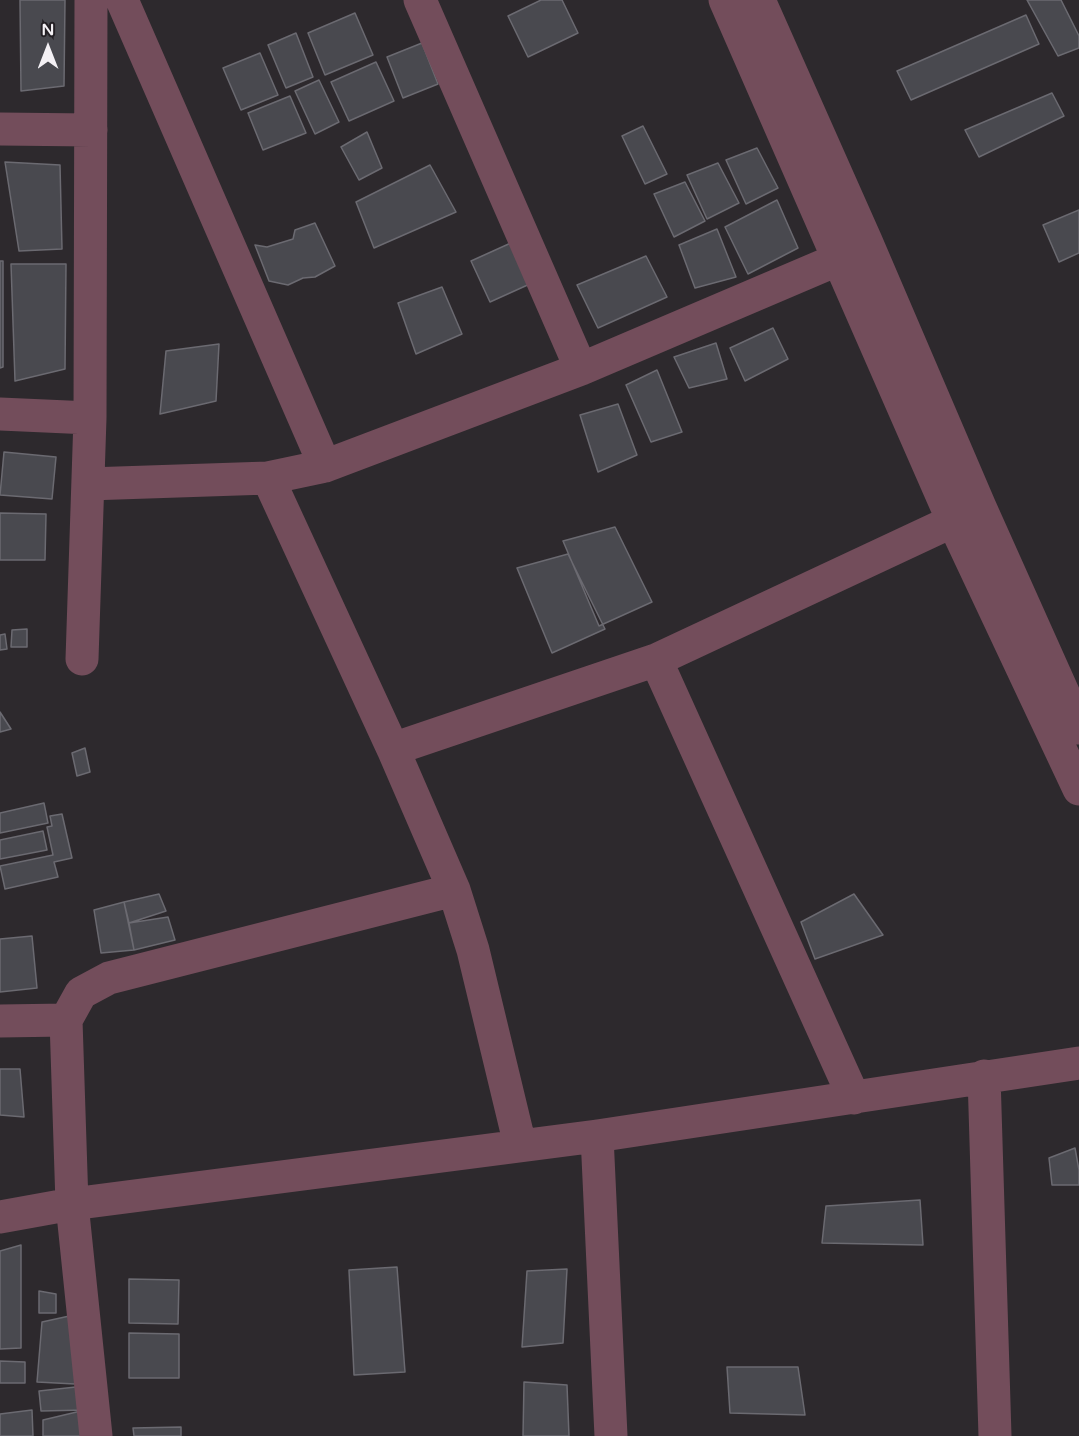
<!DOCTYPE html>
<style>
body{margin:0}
#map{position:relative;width:1079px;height:1436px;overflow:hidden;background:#2d292d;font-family:"Varela Round",sans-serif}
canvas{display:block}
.north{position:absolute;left:18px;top:18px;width:60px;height:60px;-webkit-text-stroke:4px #231f24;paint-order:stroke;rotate:0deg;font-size:16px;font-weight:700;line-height:24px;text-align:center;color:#f4f1f5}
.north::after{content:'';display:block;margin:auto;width:21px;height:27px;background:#f4f1f5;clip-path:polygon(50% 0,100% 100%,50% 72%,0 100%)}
</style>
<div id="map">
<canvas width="1079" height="1436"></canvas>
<div class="north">N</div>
</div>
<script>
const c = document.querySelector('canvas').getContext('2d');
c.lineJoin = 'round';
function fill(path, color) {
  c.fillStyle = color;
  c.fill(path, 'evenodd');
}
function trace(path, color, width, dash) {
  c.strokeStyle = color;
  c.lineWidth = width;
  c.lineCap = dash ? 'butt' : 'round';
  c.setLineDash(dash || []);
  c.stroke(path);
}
const building = new Path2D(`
 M20,0h45l-1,86 -43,5z
 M541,0h21l16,33 -50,24 -20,-41z
 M1027,0h34l18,36v12l-21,8z
 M355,13l18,42 -48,20 -17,-42z
 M1026,15l13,29 -128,56 -14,-29z
 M296,33l17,44 -27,11 -18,-43z
 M422,43l16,41 -35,14 -16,-41z
 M260,53l18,42 -37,15 -18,-42z
 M376,62l18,39 -45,20 -18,-39z
 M319,80l20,42 -24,12 -20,-43z
 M1052,93l12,23 -85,41 -14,-27z
 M290,96l16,37 -43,17 -15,-37z
 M643,126l24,48 -22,10 -23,-48z
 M367,132l15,36 -23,12 -18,-33z
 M757,148l21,40 -32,16 -20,-44z
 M5,162l55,3 2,84 -43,2z
 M718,163l21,40 -32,16 -20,-44z
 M430,165l26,47 -82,36 -18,-46z
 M685,182l20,39 -31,16 -20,-43z
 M777,200l21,48 -50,26 -23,-47z
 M1079,210v43l-20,9 -16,-37z
 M315,223l20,43 -20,11 -12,1 -15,7 -19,-4 -14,-36 12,2 26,-8 2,-9z
 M717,229l19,48 -41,11 -16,-43z
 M513,242l19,41 -42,19 -19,-41z
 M646,256l21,41 -69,31 -21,-43z
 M0,261h3v106l-3,1z
 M11,264h55l-1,105 -50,12z
 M442,287l20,47 -46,20 -18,-51z
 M773,328l15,31 -43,22 -15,-33z
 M716,343l11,36 -38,9 -15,-31z
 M219,344l-3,57 -56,13 6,-63z
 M657,370l25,62 -31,10 -25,-57z
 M618,404l19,51 -39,17 -18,-57z
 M4,452l52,5 -4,42 -52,-4z
 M0,513l46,1 -1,46h-45z
 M615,527l37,75 -53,24 -36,-85z
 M568,554l37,75 -53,24 -35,-85z
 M27,629v18h-16l1,-17z
 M5,634l2,15 -7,1v-15z
 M0,712l11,17 -11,3z
 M85,748l5,24 -13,4 -5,-23z
 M44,803l4,20 -48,10v-20z
 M62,814l10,44 -18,4 4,15 -53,12 -5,-23 53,-11 -6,-28 5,-1 -2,-10z
 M43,831l4,19 -47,9v-19z
 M159,894l7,17 -37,12 -5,-21z
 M854,894l29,41 -68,24 -14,-37z
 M124,902l10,48 -33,3 -7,-43z
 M168,917l7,23 -41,10 -5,-27z
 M32,936l5,52 -37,4v-53z
 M0,1069h20l4,48 -24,-2z
 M1075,1148l4,22v15h-27l-3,-27z
 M920,1200l3,45 -101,-2 4,-37z
 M21,1245v103l-21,1v-98z
 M397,1267l8,105 -51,3 -5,-105z
 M567,1269l-4,74 -41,4 5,-76z
 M129,1279l50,1 -1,44 -49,-1z
 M39,1291l17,3v19h-17z
 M83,1313l-8,71 -38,-2 5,-60z
 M129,1333l50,1v44h-50z
 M0,1361l25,1v21h-25z
 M727,1367h71l7,48 -75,-2z
 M524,1382l43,3 2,51h-46z
 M85,1386v24l-44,1 -2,-20z
 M32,1410l1,26h-33v-22z
 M85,1410l1,26h-43v-16z
 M181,1427v9h-47l-1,-8z`);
const minor = new Path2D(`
 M122,0l203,466
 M420,0l161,369
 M725,0l228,521 126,268
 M759,0l107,241 114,266 99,221
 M0,129l91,1
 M0,414l90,4
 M268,478l125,271 61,141 19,60 47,195
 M88,484l180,-6 57,-12 256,-97 258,-110
 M82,659l8,-241 1,-418
 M656,660l198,438
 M393,749l263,-89 297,-139
 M0,1021l66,-1
 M984,1076l11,360
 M597,1136l14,300
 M0,1217l72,-13 525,-68 482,-73
 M96,1436l-24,-232 -6,-184 15,-27 28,-15 345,-88`);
fill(building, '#49494f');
trace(building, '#6b6a71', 1.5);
trace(minor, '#734d5b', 33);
</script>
